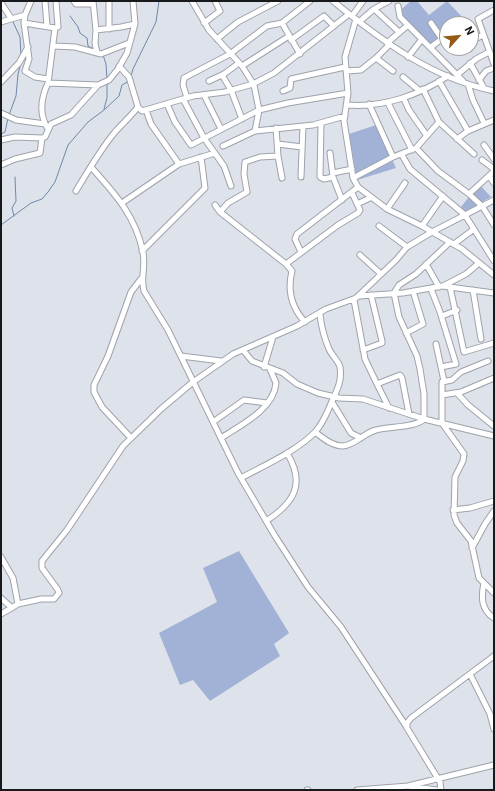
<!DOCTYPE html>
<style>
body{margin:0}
#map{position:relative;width:495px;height:791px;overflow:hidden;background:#dee3eb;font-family:Roboto,sans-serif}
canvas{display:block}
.frame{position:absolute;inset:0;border:2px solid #17191b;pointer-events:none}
.north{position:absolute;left:439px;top:16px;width:40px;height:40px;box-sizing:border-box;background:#fff;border:1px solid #a2a3a4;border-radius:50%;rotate:63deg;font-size:11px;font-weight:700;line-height:16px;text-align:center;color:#17191b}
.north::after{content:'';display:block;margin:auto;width:14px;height:18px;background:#935b15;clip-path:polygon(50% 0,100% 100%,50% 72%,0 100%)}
</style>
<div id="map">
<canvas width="495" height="791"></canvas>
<div class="frame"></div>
<div class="north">N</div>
</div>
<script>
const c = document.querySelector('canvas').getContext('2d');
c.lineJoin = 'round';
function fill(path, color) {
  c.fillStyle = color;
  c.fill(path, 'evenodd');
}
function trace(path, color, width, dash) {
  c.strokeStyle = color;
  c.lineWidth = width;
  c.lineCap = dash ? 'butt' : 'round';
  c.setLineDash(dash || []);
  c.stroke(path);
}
const green = new Path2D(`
 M411,1h6l12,14 18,-14 19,20 -3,3h-16v14l-13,11 -37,-36z
 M376,125l20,43 -39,12 -8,-46z
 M479,184l12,13 -26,15 -4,-5z
 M239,551l50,82 -15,11 6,12 -70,45 -17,-21 -13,5 -21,-52 58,-31 -14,-34z`);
const stream = new Path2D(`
 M70,16l8,11 2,6 7,5 1,8 6,3
 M13,22l7,15 1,19
 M103,55l3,9 1,16
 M131,76l2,-7 23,-47 3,-21
 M104,109l3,-11v-15
 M9,115l7,-19 2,-22 3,-11
 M1,134l4,-2 3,-14
 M14,216l-2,-8 4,-7 -1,-24
 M1,225l30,-22 11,-4 6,-7 7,-10 13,-37 20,-23 16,-12 15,-14 3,-11 7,-4`);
const minor = new Path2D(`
 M45,1l2,25
 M56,1l2,26 -3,1 -7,55 50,2
 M74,1l2,3h17
 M93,1l3,29 25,-3 14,-3
 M192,1l17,29 33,36 12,19 5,25 -4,21 -32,15
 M333,1c49,40 98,77 161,90
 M1,3l10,15
 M398,6l2,11 63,64
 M374,9l15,-8
 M494,10l-16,9 16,45
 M352,16l11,-15
 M356,19l-11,38 3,36 -4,28 9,57 5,9 29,22 35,17 40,23 32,26
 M360,21l14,-12 25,23
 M1,22l24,-7
 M24,23l1,-8 6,-14
 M204,23l16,-12 -5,-10
 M431,23l11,16
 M109,29v-28
 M96,30l-1,13 2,10
 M217,39l21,-17 40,-21
 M291,40l33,-24 10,10
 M471,41l12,-6
 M387,43l21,-18
 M389,45l-13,13 17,13
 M54,46l21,1 26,7 28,-11
 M431,47l16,-12
 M457,51l4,-3
 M300,54l-18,-31 28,-22
 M408,57l14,-18
 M470,63l14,25
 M119,66l10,11 9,30 4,4 51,-15 32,-4 28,-8 21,-11 75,-59
 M242,66l47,-30
 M346,71l15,-1 15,-12
 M458,74l18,-15 13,-7
 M222,75l9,15 11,29
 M403,77l17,14
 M48,79l-13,-2 -10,-6 4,-12 -5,-36 31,5
 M479,80l7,-9 8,-3
 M209,81l15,-7 15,-11
 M439,81l29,50
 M1,82l18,-19 9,-16
 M468,84l5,16 11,23
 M283,91l7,-3 1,-9 54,-12
 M204,95l17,34
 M187,98l-4,-13 1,-7 46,-24 37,-28 15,-3
 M183,99l21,39 20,28 7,20
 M404,99l5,11 18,26
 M388,103l24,47
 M167,104l8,18 16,23 68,-35 29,-7 60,-10
 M369,104l24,53
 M347,105c36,3 72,-10 101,-29
 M146,110l5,14 28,40
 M1,113l15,7 29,4
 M439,122l35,32
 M321,123l-1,54 4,2 9,-2
 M276,128l2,28 4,22
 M48,129c-9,-14 -7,-31 0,-46
 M255,131l58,-6 32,-9
 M457,139l11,-8 26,-11
 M1,140l14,-3 27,1 3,-1 6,-13 20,-9 27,-30 11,-5 9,-11 9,-16 8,-29 -2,-23
 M278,144l24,3
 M484,145l10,14
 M416,148l22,23 31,23 13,12 12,19
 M330,153l3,24 9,23
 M402,155l8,14 55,46 29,46
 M482,160l12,9
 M1,165l14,-6 25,-6 2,-15
 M91,167c24,27 44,48 52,85 3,17 -3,24 1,39l24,39 70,143 37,63 33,51 33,40 65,99
 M333,173l19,-4
 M489,176l5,7
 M301,177l2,-51
 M353,178l40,-21 23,-9 23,-26 -1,-2 -15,-31
 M76,191c12,-20 24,-41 39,-59 8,-9 16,-16 23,-25
 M469,194l25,-23
 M122,203l57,-39 36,-11
 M357,204l13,-6
 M215,205l5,7 66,52 52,-39 20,-12 2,-3 -8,-17
 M387,209l18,-26
 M220,212l8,-9 19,-11 -3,-18 1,-12 15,-5 18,-1
 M379,226l28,21
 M422,226l21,-30
 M454,244l20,-15
 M142,251l63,-63 -4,-31
 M301,252l-6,-13 2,-5 61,-47
 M360,255l21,19
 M286,264l6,7c-5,20 -1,36 13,51
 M426,264l13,23
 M443,286l23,-12 13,-11
 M450,287l14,65 30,-9
 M431,289l9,23 16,52 -15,3
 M473,290l8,49
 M359,296l44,-3 39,-7 52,7
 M354,300l11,59 12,25
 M442,316l15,-6
 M406,333l17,-9 -10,-33
 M436,344l8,37
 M243,350l9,11 31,12 14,11 21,9 21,5 24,1 61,20 70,17
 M363,350l19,-7v-2l-11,-46
 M181,356l40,5
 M488,361l-27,11 -9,8 -10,2v41l22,31 -1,7 -8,16 -1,38 3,8 14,18 8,37 15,15
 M264,367l9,-30
 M457,393l11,12 26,21
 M442,395l19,-3 33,-14
 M332,402l19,31 10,5
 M389,408l-12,-24 23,-9 2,3 7,36
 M213,422l31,-22 23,3
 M315,432c8,6 17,14 28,14 12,-1 21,-13 33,-16 12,-4 40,-2 48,-11v-25l-4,-25 -3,-13 -18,-39 -5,-24 5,-8 17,-11 34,-32
 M131,438l-29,-31 -8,-15v-7l14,-29 23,-64 10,-13
 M221,438c20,-13 53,-29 55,-55l-6,-14
 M241,478c22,-12 58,-28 75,-47 8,-9 12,-21 17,-32 5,-11 9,-19 7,-32 -2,-7 -8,-11 -11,-18 -5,-12 -8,-23 -9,-35
 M453,510l17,-2 24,-7
 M266,521c28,-18 40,-37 21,-68
 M472,548l13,-24 9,-13
 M1,557l12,21 5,26 -17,10
 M484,583c-3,14 -3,27 10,35
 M1,598l11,10
 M18,604l23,-5h13l5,-6 -1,-3 -16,-22v-7l25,-31 56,-84 38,-37 32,-27 40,-28 64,-28 29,-17 30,-11 40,-38 11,-13 25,-15 62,-32
 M470,674l20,40 4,15
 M408,786l86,-21
 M307,790h1
 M357,790l51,-4 29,4
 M441,790l-1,-8 -33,-54v-5l4,-5 83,-62`);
fill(green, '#a1b2d6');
trace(stream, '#6e87a8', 1);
trace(minor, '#9ea2aa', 7);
trace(minor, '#fff', 5);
</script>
